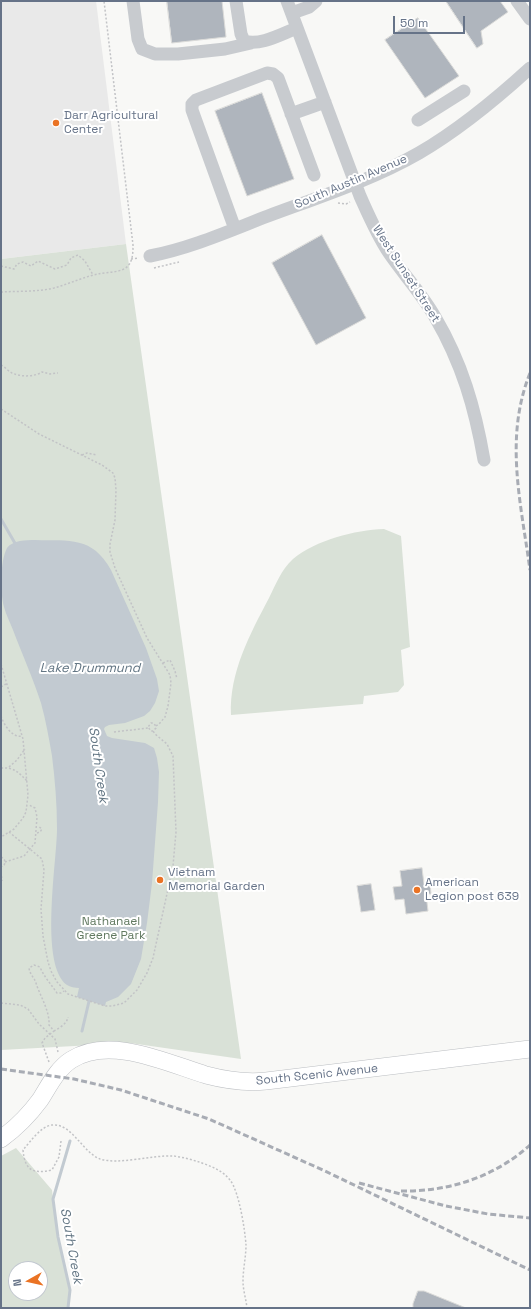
<!DOCTYPE html>
<style>
body{margin:0}
#map{position:relative;width:531px;height:1309px;overflow:hidden;background:#f8f8f6;font-family:"Space Grotesk",sans-serif}
canvas{display:block}
.frame{position:absolute;inset:0;border:2px solid #667388;pointer-events:none}
.north{position:absolute;left:8px;top:1261px;width:40px;height:40px;box-sizing:border-box;background:#fff;border:1px solid #c2c7cf;border-radius:50%;rotate:262deg;font-size:11px;font-weight:700;line-height:16px;text-align:center;color:#667388}
.north::after{content:'';display:block;margin:auto;width:14px;height:18px;background:#ea7324;clip-path:polygon(50% 0,100% 100%,50% 72%,0 100%)}
.scale{position:absolute;left:393px;top:16px;width:72px;height:18px;box-sizing:border-box;border:2px solid #667388;border-top:0;padding-left:5px;font-size:12px;line-height:14px;white-space:nowrap;color:#667388;-webkit-text-stroke:3px #fff;paint-order:stroke}
</style>
<div id="map">
<canvas width="531" height="1309"></canvas>
<div class="frame"></div>
<div class="north">N</div>
<div class="scale">50 m</div>
</div>
<script>
const c = document.querySelector('canvas').getContext('2d');
c.lineJoin = 'round';
function fill(path, color) {
  c.fillStyle = color;
  c.fill(path, 'evenodd');
}
function trace(path, color, width, dash) {
  c.strokeStyle = color;
  c.lineWidth = width;
  c.lineCap = dash ? 'butt' : 'round';
  c.setLineDash(dash || []);
  c.stroke(path);
}
function write(font, color, halo, rows, align = 'center') {
  c.font = font + ' "Space Grotesk",sans-serif';
  c.lineWidth = 4;
  c.setLineDash([]);
  c.textBaseline = 'middle';
  c.strokeStyle = halo;
  c.fillStyle = color;
  for (const [text, x, y, turn = 0] of rows) {
    c.save();
    c.translate(x, y);
    c.rotate((+turn || 0) * Math.PI / 180);
    c.textAlign = isNaN(turn) ? turn : align;
    if (halo) c.strokeText(text, 0, 0);
    c.fillText(text, 0, 0);
    c.restore();
  }
}
const built = new Path2D(`
 M1,1h95l30,243 -125,15z`);
const green = new Path2D(`
 M126,244l115,815 -111,-16 -129,7v-791z
 M384,529l17,7 9,111 -9,3 3,35 -6,7 -34,4 -1,8 -132,11c-2,-42 19,-81 38,-117 7,-14 12,-28 24,-39 23,-19 62,-29 91,-30z
 M16,1148l36,42 6,47 12,53 -2,18h-67v-152zM16,1269h24v24h-24z`);
const water = new Path2D(`
 M35,540c35,1 57,-4 76,30l35,78 11,31 2,12 -4,12 -5,8 -6,5 -19,7 -16,2 -4,2 -1,2 3,7 5,2 33,5 9,5 3,10 2,14 -1,30 -6,81 -5,40 -6,36 -10,25 -13,13 -12,5 -1,4 -28,-9 2,-9c-4,0 -9,-1 -12,-3 -28,-20 -10,-124 -10,-156 0,-25 -2,-49 -5,-73 -3,-17 -6,-35 -11,-53 -8,-25 -19,-49 -28,-73 -3,-8 -7,-15 -9,-23 -4,-15 -4,-46 3,-59 6,-8 19,-8 28,-8z`);
const stream = new Path2D(`
 M1,519l15,26
 M82,1031l8,-34
 M68,1308l2,-18 -12,-53 -5,-38 17,-58`);
const building = new Path2D(`
 M167,1h55l4,36 -54,6z
 M446,1h54l8,11 -27,19 2,13 -6,4z
 M418,18l41,58 -34,22 -40,-58z
 M262,93l32,86 -47,17 -32,-85z
 M322,235l44,83 -50,27 -44,-82z
 M422,868l2,16 6,-1 1,11h-5l2,17 -22,3 -2,-15 -9,1 -2,-13 9,-1 -2,-15z
 M371,884l4,26 -14,2 -4,-26z
 M418,1291h6l42,17h-53v-4z`);
const path = new Path2D(`
 M338,203l8,1 4,-2
 M131,259l8,-1
 M1,266l13,3 3,-5 6,-2 8,4 7,-5 17,8 12,-4 4,-7 7,-3 7,6 8,14
 M154,268l25,-6
 M1,292c17,-1 36,0 53,-4 15,-4 29,-11 44,-14 9,-2 23,-1 30,-8 5,-6 5,-14 5,-21l-29,-244
 M1,365c4,2 7,6 11,8 9,4 22,4 30,-1l8,2 8,-1
 M1,409l38,25 63,31 11,8 2,5 1,12 -1,30 -5,24v8l5,16 32,70 23,37 1,8 -3,23 -3,11 -6,7 -3,2v2l-3,3h-2l-3,-4 3,-4h2l3,3
 M82,455l5,-2 10,2
 M163,663l7,-3 5,11 2,8
 M1,664l22,75 5,56 -2,17 -3,6 -9,11 -13,8
 M1,687l5,-3
 M1,716c3,9 11,22 21,20
 M114,732l34,-4
 M9,767l8,-7 8,-11
 M1,768c14,-1 18,5 27,14
 M9,832l33,27 2,11 -3,39 2,27 5,26 3,9 6,11 11,12 9,3 28,9h7l12,-3 13,-13 10,-17 6,-15 20,-92 3,-34 -3,-76 -6,-12 -12,-10 -2,-3
 M37,833l3,-1 2,-3 -4,-3
 M1,857c4,2 5,5 3,8l-3,2
 M5,862l19,-6 11,-13 2,-26 -2,-9 -6,-3
 M1,872l1,9
 M1,1003l19,2 8,4 11,15 16,15 3,13
 M54,1031c5,-3 13,-7 14,-14
 M49,1062l-7,-19 3,-5 9,-7 -5,-6c1,-14 -9,-29 -13,-42 -2,-6 -6,-8 -7,-15l5,-3 6,2c4,10 11,17 17,26h4l3,-2
 M61,1141l-2,16 -7,13c-19,4 -27,1 -29,-20 7,-8 18,-24 29,-25 20,-2 30,27 48,34 19,6 52,-4 73,-3 10,1 20,4 29,7 11,4 21,8 28,17 9,11 15,50 16,65 0,12 -3,24 -3,36 0,9 3,18 4,27`);
const minor = new Path2D(`
 M133,1l5,38 4,10 13,5h23l47,-5 26,-6
 M236,1l5,33 3,7c17,5 37,-7 53,-13
 M287,1l73,195c9,20 17,39 29,57 15,22 33,41 46,64 27,46 40,91 49,143
 M517,1l13,18
 M292,13l17,-6 7,-6
 M291,114l34,-12
 M418,120l46,-29
 M235,229l-43,-119v-6l4,-4 71,-27 6,1 5,4 36,97
 M150,256c41,-8 79,-25 118,-40 51,-19 104,-36 151,-63 41,-24 76,-53 111,-85`);
const major = new Path2D(`
 M1,1139c15,-11 28,-24 39,-39 9,-14 17,-31 31,-40 38,-25 96,3 135,15 19,5 40,8 60,6l264,-32`);
const rail = new Path2D(`
 M530,373c-26,65 -9,130 0,197
 M1,1069l73,10 47,11 88,29 116,52 205,99
 M359,1183l87,23 42,8 42,4
 M401,1191c47,1 94,-14 129,-46`);
const markers = [
 [56,123,4,"#ea7324"],
 [160,880,4,"#ea7324"],
 [417,890,4,"#ea7324"]
];
const poiNames = [
 ["Darr Agricultural",64,116],
 ["Center",64,130],
 ["Vietnam",168,873],
 ["Memorial Garden",168,887],
 ["American",425,883],
 ["Legion post 639",425,897]
];
const streetNames = [
 ["South Austin Avenue",351,182,-23],
 ["West Sunset Street",406,274,57],
 ["South Scenic Avenue",317,1075,-6]
];
const parkNames = [
 ["Nathanael",111,922],
 ["Greene Park",111,936]
];
const waterNames = [
 ["Lake Drummund",90,668],
 ["South Creek",98,765,82],
 ["South Creek",71,1246,80]
];
fill(built, '#e9e9e9');
fill(green, '#d9e1d7');
fill(water, '#c2cad1');
trace(stream, '#c2cad1', 3);
fill(building, '#afb5bd');
trace(building, '#dadad8', 1);
trace(major, '#bbbec2', 18);
trace(path, '#c2c3c6', 1.5, [2, 2]);
trace(minor, '#c8cbcf', 13);
trace(major, '#fff', 17);
trace(rail, '#a8acb4', 3, [6, 3]);
for (const [x, y, r, color] of markers) {
  const dot = new Path2D();
  dot.arc(x, y, r, 0, 2 * Math.PI);
  c.fillStyle = color;
  c.fill(dot);
  trace(dot, '#fff', 1.5);
}
write('12px', '#667388', '#fff', poiNames, 'left');
write('12px', '#667388', '#fff', streetNames);
write('12px', '#627a61', '#fff', parkNames);
write('italic 13px', '#627583', '#fff', waterNames);
</script>
